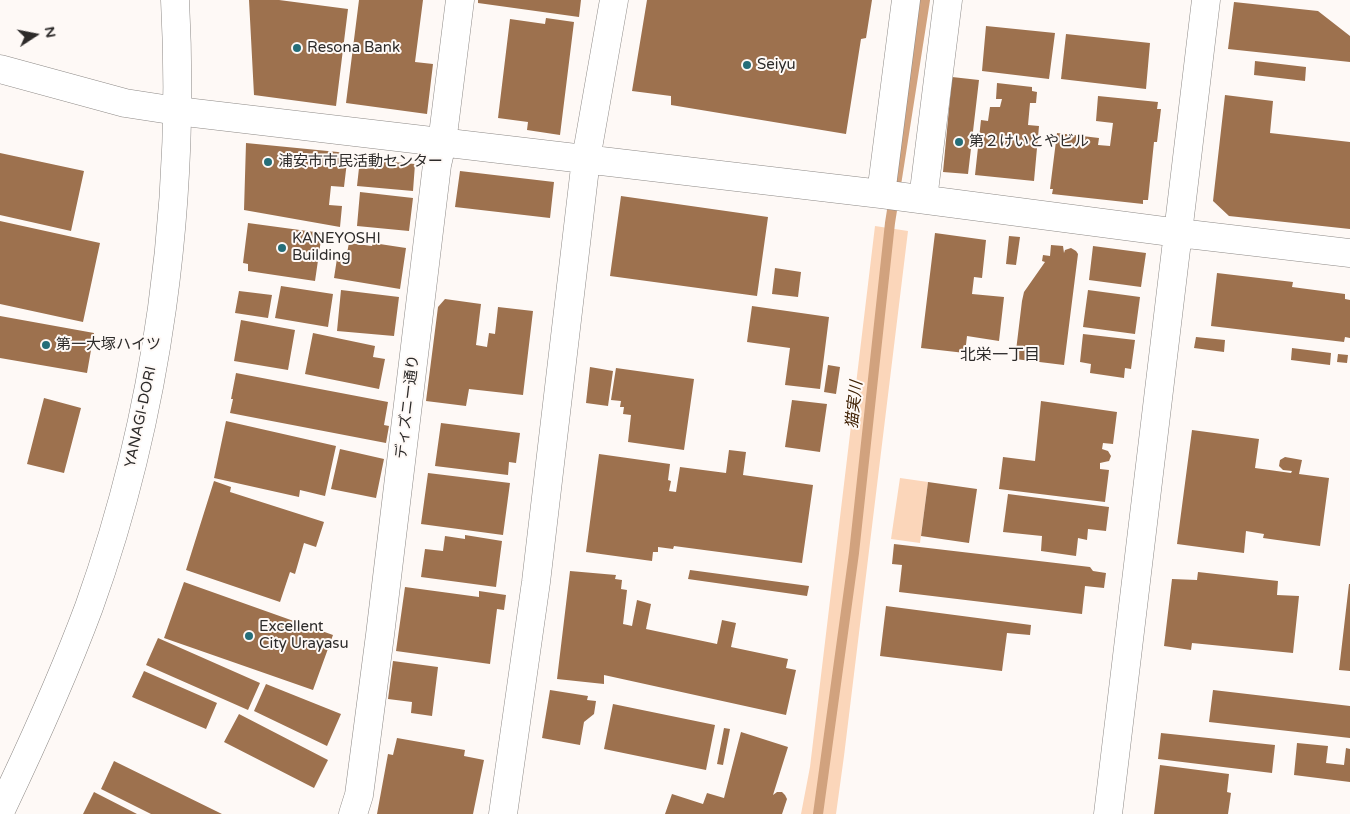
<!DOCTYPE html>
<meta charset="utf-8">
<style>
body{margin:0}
#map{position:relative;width:1350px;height:814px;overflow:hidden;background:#fef9f6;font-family:"Varela Round",sans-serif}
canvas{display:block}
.north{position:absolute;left:10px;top:10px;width:50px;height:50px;-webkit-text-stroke:4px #fef9f6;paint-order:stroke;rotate:79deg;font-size:14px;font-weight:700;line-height:20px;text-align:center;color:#2d2b2a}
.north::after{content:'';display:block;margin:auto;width:18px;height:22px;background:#2d2b2a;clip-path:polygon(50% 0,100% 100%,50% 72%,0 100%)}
</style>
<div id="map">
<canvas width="1350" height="814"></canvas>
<div class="north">N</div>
</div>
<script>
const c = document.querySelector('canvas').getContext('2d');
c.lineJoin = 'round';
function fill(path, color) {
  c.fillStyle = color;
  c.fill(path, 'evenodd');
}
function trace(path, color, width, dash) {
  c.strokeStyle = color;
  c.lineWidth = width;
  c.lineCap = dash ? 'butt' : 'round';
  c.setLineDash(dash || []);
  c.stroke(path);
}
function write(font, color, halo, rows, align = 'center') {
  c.font = font + ' "Varela Round","Noto Sans JP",sans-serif';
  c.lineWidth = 4;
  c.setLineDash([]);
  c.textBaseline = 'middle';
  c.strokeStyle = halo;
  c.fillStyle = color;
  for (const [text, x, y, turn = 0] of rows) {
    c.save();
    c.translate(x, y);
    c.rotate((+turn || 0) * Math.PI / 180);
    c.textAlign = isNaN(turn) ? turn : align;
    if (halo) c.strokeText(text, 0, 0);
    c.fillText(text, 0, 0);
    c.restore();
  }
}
const green = new Path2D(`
 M875,226l33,5 -64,525 -8,58h-35l9,-47z
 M900,478l28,4 -8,61 -29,-4z`);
const stream = new Path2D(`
 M818,814l36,-261 36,-330 35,-223`);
const building = new Path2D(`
 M249,0h30l69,9 -12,97 -82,-11z
 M359,0h64l-8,62 18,2 -6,50 -81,-11z
 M478,0h103l-2,17 -101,-14z
 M647,0h225l-6,38 -5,1 -15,95 -175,-29v-9l-39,-5z
 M1234,2l84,9 32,25v26l-122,-13z
 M546,18l28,4 -14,113 -33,-5 1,-8 -30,-4 12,-99 35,5z
 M986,26l69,7 -6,46 -67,-8z
 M1066,34l84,9 -4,46 -85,-10z
 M1255,61l51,6 -1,14 -51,-6z
 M952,77l27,3 -11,94 -25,-2z
 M997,83l35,4v4l5,1 -1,11h-6l-2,22 11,1 -5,55 -59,-6 6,-55 7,1 2,-14h10l2,-8h-6z
 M1225,95l48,6 -3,32 80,9v87l-121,-13 -16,-15z
 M1098,96l60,6 -1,7h4l-4,33h-3l-6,58h-5v4l-91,-10 1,-5h-3l7,-56 42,5 -1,7 12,1 3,-23 -17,-2z
 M246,143l102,10 -4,34 -13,-1 -2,19 13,1 -2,21 -96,-17z
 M0,153l84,18 -13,60 -71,-16z
 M360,159l55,5 -2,27 -56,-5z
 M460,171l94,11 -4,36 -95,-11z
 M360,192l53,6 -4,33 -52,-5z
 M621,196l147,21 -11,79 -147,-20z
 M0,221l100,22 -17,79 -83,-18z
 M248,223l74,10 -7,48 -67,-10v-7l-5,-1z
 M935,233l51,7 -4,38 -8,-1 -2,17 32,3 -5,44 -32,-5 -2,17 -44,-5z
 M1009,236l11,1 -4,28 -10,-1z
 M349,243l23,3 1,-3 33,5 -6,41 -66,-11 4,-26 9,1z
 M1051,245l12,1 1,7 1,-3 6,-2 5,3 2,3 -14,111 -49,-6 7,-58 2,-9 21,-30 -3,-1 1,-6 7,1z
 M1093,246l53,7 -5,34 -52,-7z
 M775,268l26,4 -3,25 -26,-3z
 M1217,273l76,9 -1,5 53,7v5l5,1v38l-5,-1 -1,5 -133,-16z
 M281,286l52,8 -5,33 -53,-9z
 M341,290l58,7 -5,39 -57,-5z
 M1088,290l52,7 -5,37 -52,-7z
 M239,291l33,4 -4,23 -33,-5z
 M445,299l36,5 -5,41 11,2 2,-14 6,1 3,-27 35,4 -10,84 -54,-6 -3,17 -40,-5 12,-94z
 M752,306l77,11 -9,72 -35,-4 5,-37 -43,-6z
 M0,316l94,17 -7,40 -87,-15z
 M241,320l54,10 -7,40 -54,-9z
 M313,333l62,13 -2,11 12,2 -6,30 -74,-15z
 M1083,334l52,6 -4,29 -6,-1 -1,10 -34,-5 1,-9 -11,-2z
 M1196,337l29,3 -1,12 -30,-4z
 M1292,348l39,5 -1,12 -39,-5z
 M1338,354l10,1 -1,8 -10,-1z
 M828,365l12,2 -4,27 -12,-2z
 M590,367l23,4 -5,35 -22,-3z
 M616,368l78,11 -10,71 -56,-8 3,-27 -8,-1 1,-7h-4l1,-6 -10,-1z
 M236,373l152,29 -4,23 5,1 -3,17 -156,-30 3,-14h-2z
 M44,398l37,10 -17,65 -37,-9z
 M792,400l35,4 -7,48 -35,-5z
 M1041,401l76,11 -4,32 -10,-1 -1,6 6,2 3,5 -2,5 -9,2v6l9,1 -4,32 -106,-13 4,-32 32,4z
 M226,421l110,25 -11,50 -25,-6 -1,7 -85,-19z
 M441,423l79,10 -4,30 -7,-1 -1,13 -73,-9z
 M1192,430l67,9 -4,29 36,5 1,-2 -9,-1 -4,-4 1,-6 5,-3 17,3 -3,14 30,4 -9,68 -57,-8 1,-4 -18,-3 -2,22 -67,-9z
 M340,449l44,10 -8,39 -45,-9z
 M729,450l17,2 -3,23 70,10 -11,78 -128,-17 -1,3 -15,-2v5h-5l-1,9 -66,-9 13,-98 71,10 -2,16 3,1 -2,10 7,1 4,-25 46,6z
 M428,473l82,10 -7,52 -82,-11z
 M214,481l17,6 -1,5 94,30 -8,25 -12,-4 -9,31 -5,-2 -10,30 -94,-32z
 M928,482l49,7 -8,54 -48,-7z
 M1008,494l101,13 -3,24 -18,-2 -1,11 -9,-2 -2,18 -35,-5 1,-15 -39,-4z
 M465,535l37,6 -6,46 -75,-10 4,-28 18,2 2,-15 20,3z
 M894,544l196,23 3,4 13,2 -2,15 -19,-2 -3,28 -183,-22 3,-27 -10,-1z
 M690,570l119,16 -2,10 -119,-17z
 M570,571l46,4 -1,4 7,1 -1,9 6,1 -4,34 9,2 5,-26 14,4 -5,25 71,15 5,-24 14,3 -5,24 57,12 -2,9 10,2 -10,45 -182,-40v9l-47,-5z
 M1198,572l80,9 -1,14 22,1 -6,57 -101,-10 -1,7 -27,-4 8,-67 25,1z
 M184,582l149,53 -20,55 -149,-52z
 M1349,584h1v87l-11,-1z
 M405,587l74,10v-6l27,4 -2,15 -7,-1 -7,55 -94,-13z
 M886,606l145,19 -1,10 -23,-2 -5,38 -122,-15z
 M158,638l102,45 -12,27 -102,-45z
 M393,661l45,6 -6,49 -21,-3 1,-11 -24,-3z
 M144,671l73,32 -11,26 -74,-32z
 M266,684l75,30 -14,32 -73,-35z
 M550,690l38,6 -1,4 9,1 -2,13 -10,8 -4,23 -38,-7z
 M1213,690l137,16v32l-141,-16z
 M613,704l102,21 -9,45 -102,-21z
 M239,714l89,46 -14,28 -90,-46z
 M724,728l6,1 -7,36 -6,-1z
 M741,732l47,15 -15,48 4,-3h5l3,3 2,4 -5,15h-117l7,-20 31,10 4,-11 17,5z
 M1161,733l114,12 -3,28 -114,-14z
 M397,738l68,12 -1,6 20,4 -11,54h-96l11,-60 5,1z
 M1297,743l31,3 -2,17 18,2 2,-17 4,1v33l-56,-7z
 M114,761l108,53h-71l-50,-25z
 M1160,765l69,9 -2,18 4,1 -3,21h-74z
 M94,792l43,22h-54z`);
const street = new Path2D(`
 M0,69l125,34 52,8 704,83 298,39 171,20
 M881,194l25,-194
 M923,199l25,-199
 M353,814l6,-19 21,-160 57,-470 5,-22 18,-143
 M503,814l33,-232 50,-423 28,-159
 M1108,814l98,-814`);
const secondary = new Path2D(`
 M0,812c32,-67 63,-135 89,-205 69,-192 97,-403 86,-607`);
const markers = [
 [297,48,5,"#256e79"],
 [747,65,5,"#256e79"],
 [959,142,5,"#256e79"],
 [268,162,5,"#256e79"],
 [282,248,5,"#256e79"],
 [46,345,5,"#256e79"],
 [249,636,5,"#256e79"]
];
const poiNames = [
 ["Resona Bank",307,48],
 ["Seiyu",757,65],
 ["第２けいとやビル",969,142],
 ["浦安市市民活動センター",278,162],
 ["KANEYOSHI",292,239],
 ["Building",292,256],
 ["第一大塚ハイツ",56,345],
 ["Excellent",259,627],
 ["City Urayasu",259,644]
];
const streetNames = [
 ["ディズニー通り",408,407,-83],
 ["YANAGI-DORI",141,417,-78]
];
const neighbourhoodNames = [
 ["北栄一丁目",1000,356]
];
const waterNames = [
 ["猫実川",855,405,-84]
];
fill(green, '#fbd6ba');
trace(stream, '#d1a27e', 10);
fill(building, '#9d714e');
trace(street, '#8e8a87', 29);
trace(secondary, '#8e8a87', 29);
trace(street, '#fff', 28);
trace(secondary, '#fff', 28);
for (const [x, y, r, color] of markers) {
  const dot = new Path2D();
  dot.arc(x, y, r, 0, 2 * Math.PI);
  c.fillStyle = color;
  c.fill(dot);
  trace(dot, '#fef9f6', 2);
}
write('15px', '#2d2b2a', '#fef9f6', poiNames, 'left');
write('15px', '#2d2b2a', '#fef9f6', streetNames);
write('16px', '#2d2b2a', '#fef9f6', neighbourhoodNames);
write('italic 16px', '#3f2003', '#fef9f6', waterNames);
</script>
